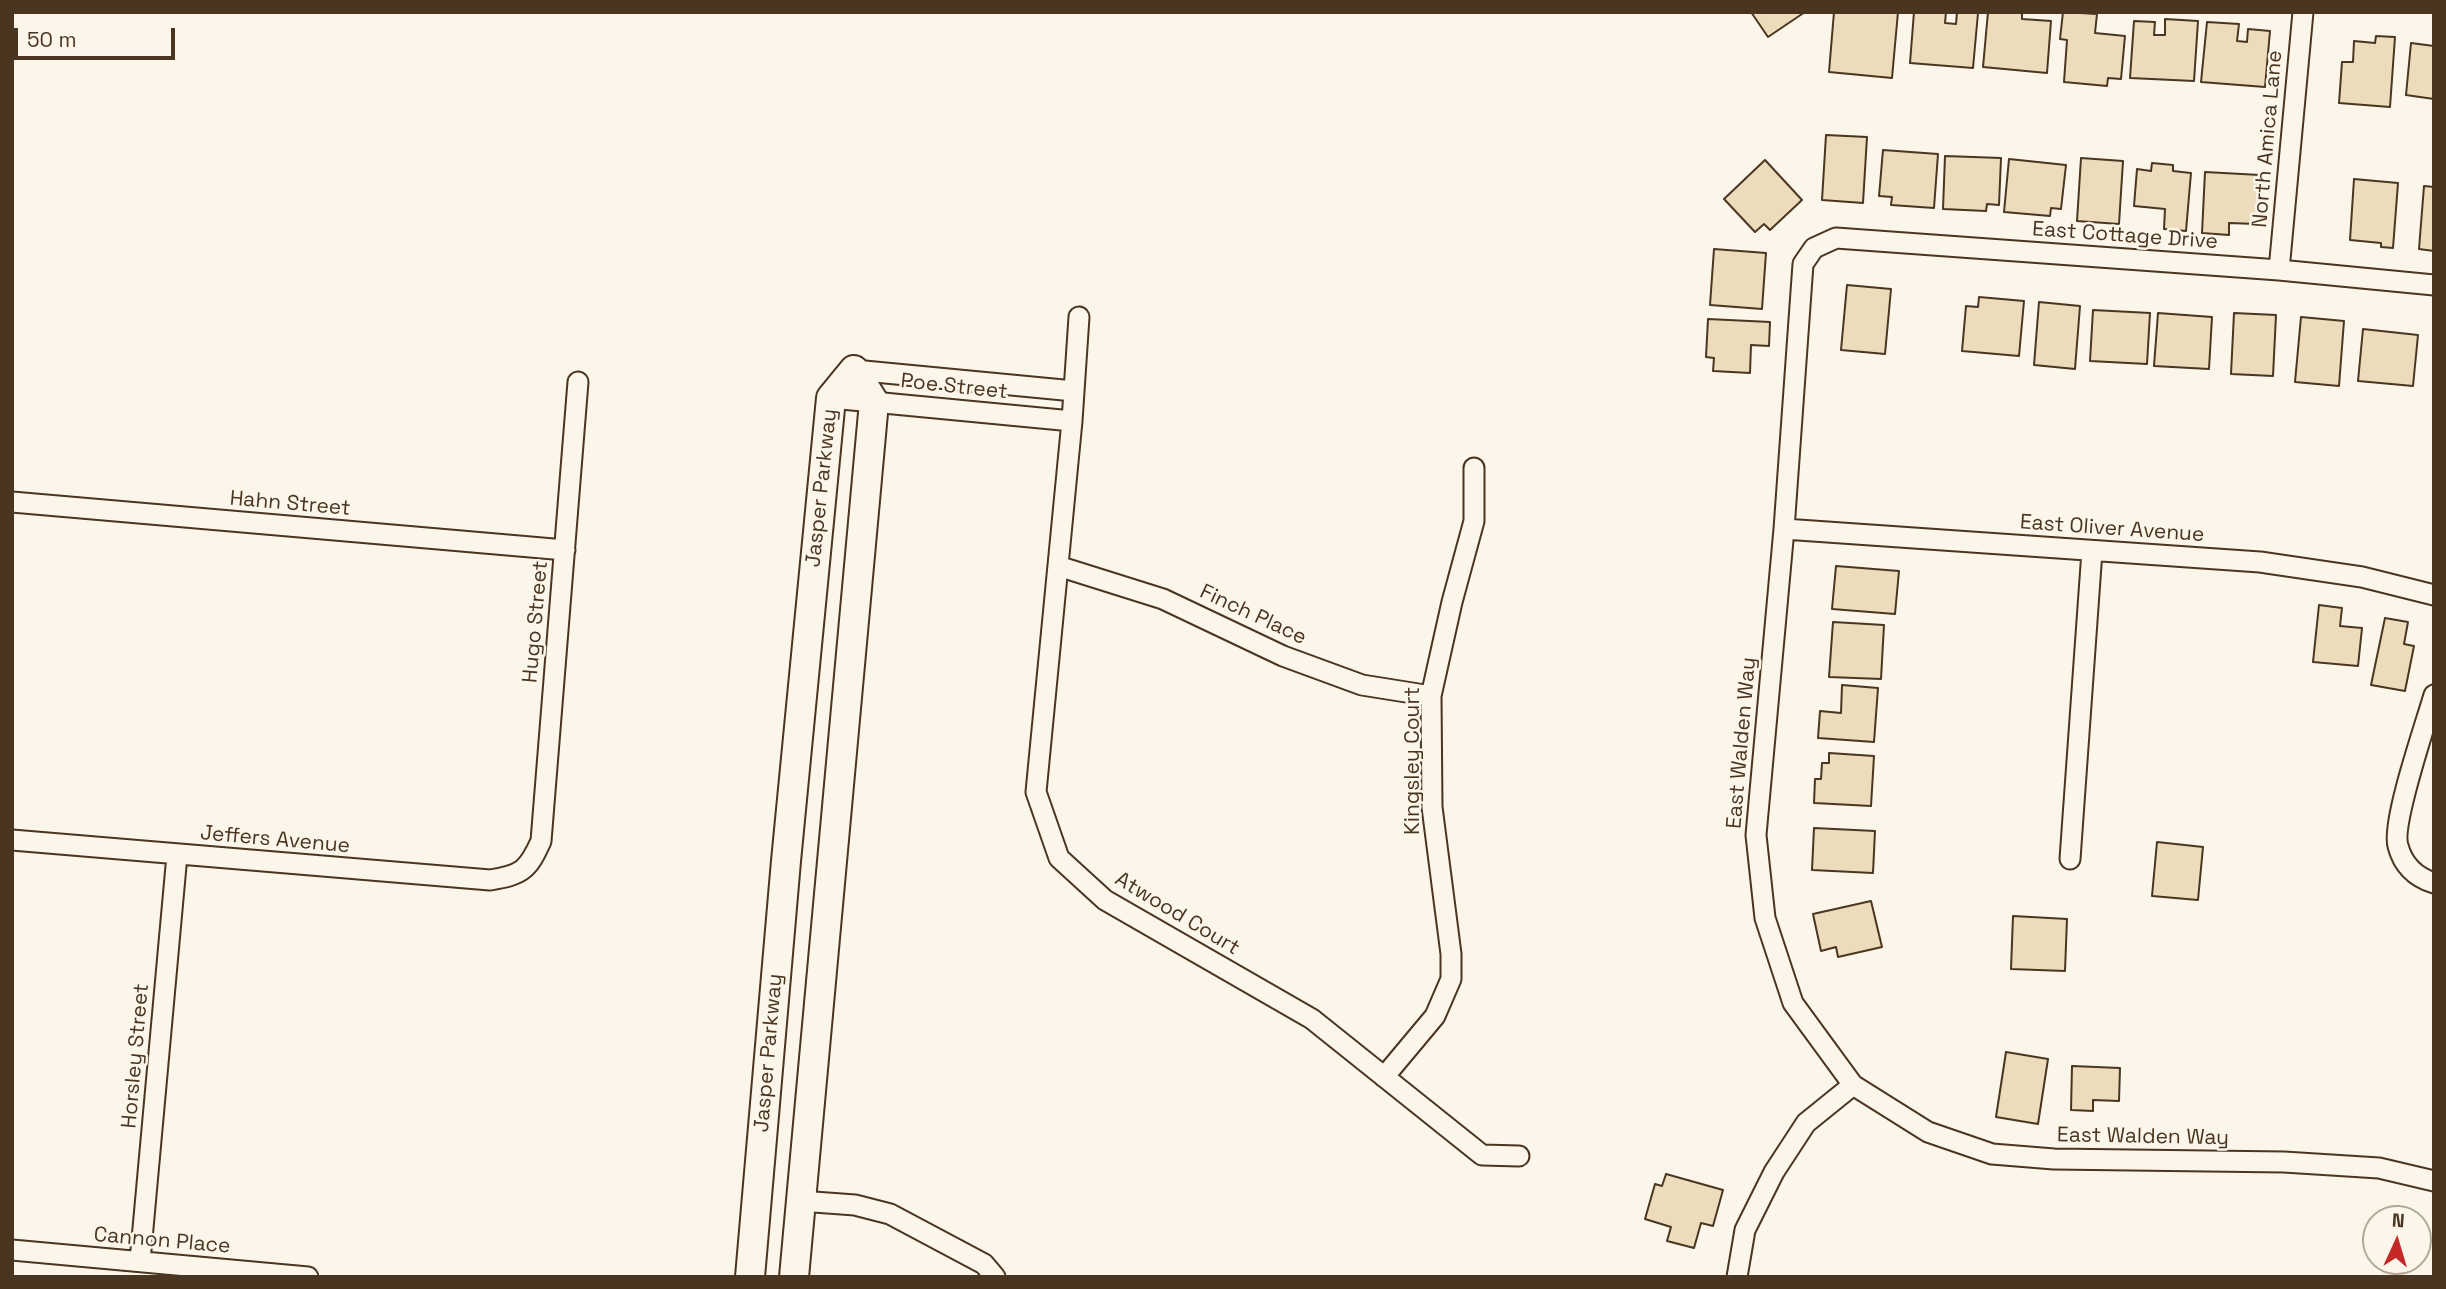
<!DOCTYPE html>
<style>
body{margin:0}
#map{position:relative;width:2446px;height:1289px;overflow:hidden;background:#fbf6e9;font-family:"Space Grotesk",sans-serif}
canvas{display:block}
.frame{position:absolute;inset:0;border:14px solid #4a3520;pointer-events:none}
.north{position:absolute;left:2362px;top:1205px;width:70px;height:70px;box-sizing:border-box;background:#fbf6e9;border:2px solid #b4a999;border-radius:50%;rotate:4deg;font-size:19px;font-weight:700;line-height:28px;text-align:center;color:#4a3520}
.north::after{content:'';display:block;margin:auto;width:24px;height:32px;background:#c62828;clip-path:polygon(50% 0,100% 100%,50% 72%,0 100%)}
.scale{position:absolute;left:14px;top:28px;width:161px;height:32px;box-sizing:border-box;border:4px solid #4a3520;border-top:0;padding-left:9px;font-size:21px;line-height:24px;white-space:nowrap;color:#4a3520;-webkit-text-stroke:5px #fbf6e9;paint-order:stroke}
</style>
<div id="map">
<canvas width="2446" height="1289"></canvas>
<div class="frame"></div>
<div class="north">N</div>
<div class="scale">50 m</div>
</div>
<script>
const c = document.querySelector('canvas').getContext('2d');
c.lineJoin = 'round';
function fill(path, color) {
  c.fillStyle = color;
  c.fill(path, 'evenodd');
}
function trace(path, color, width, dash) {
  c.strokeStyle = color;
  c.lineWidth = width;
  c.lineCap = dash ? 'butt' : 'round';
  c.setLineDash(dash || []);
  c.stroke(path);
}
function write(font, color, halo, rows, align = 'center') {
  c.font = font + ' "Space Grotesk",sans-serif';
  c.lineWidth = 5;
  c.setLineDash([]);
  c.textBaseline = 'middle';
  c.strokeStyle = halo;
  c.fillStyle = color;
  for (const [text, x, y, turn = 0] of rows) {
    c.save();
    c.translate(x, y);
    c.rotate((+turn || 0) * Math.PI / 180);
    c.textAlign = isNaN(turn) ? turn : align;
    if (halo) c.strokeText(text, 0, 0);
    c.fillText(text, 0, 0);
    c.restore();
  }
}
const building = new Path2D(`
 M1751,12h54l-37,25z
 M1834,12h64l-6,66 -63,-6z
 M1914,12h32l-1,11 11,1 1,-12 21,1 -5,55 -63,-5z
 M1988,12h34v7l29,2 -4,52 -64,-6z
 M2063,12l34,2 -2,19 30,3 -4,43 -13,-1 -1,8 -43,-4 3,-42 -7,-1z
 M2165,19l33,2 -4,60 -64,-3 4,-57 21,1 -1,13h11z
 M2207,22l32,2 -2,17 10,1 1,-13 22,2 -5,56 -64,-5z
 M2376,36l19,1 -5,70 -51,-4 3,-41h11l1,-21 21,2z
 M2411,43l23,3v53l-28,-4z
 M1826,135l41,2 -4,66 -41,-3z
 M1883,150l55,4 -4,54 -43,-3 1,-8 -13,-1z
 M1945,156l56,2 -2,47 -12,-1 -1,7 -43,-2z
 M2081,158l42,3 -4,63 -42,-3z
 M2009,159l57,6 -5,44 -10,-1 -1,8 -46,-4z
 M1765,160l37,40 -32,30 -6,-6 -9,8 -31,-33z
 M2152,163l21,2v6l18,2 -5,58 -22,-2 1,-20 -31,-3 3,-37 14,2z
 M2205,172l55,3 -3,49 -28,-1v12l-27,-2z
 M2354,179l44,4 -5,65 -12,-1v-4l-31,-3z
 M2424,186l10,1v64l-15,-2z
 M1714,249l52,4 -4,56 -52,-4z
 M1847,285l44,4 -6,65 -44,-4z
 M1979,297l45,4 -5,55 -57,-5 4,-45 12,1z
 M2039,302l41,4 -5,63 -41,-4z
 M2093,310l57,3 -3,51 -57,-3z
 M2158,313l54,4 -3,52 -55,-3z
 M2234,313l42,2 -3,61 -42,-2z
 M2301,317l43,4 -5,65 -44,-4z
 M1708,319l62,3 -1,24 -18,-1 -1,28 -37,-2 1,-13 -8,-1z
 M2363,329l55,6 -5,51 -55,-5z
 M1836,566l63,5 -4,43 -63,-5z
 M2319,605l23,3 -2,18 22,2 -4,38 -45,-4z
 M2385,618l23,4 -4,22 10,2 -9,45 -34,-6z
 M1833,622l51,3 -3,54 -52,-2z
 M1842,685l36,3 -4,54 -56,-4 2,-27 21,2z
 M1829,753l45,3 -3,50 -57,-3 1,-24h6l1,-16h7z
 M1814,828l61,3 -2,42 -61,-3z
 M2157,842l46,5 -5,53 -46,-4z
 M1871,901l11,46 -44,10 -2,-10 -15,4 -8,-37z
 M2013,916l54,3 -2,52 -54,-2z
 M2006,1052l42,7 -10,65 -42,-7z
 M2072,1066l48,2 -1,33 -26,-1v11l-22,-1z
 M1666,1174l57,16 -10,36 -12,-3 -7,25 -27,-7 4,-14 -26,-8 10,-35 7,2z`);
const street = new Path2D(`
 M2279,270l24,-258
 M2434,285l-155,-15 -443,-32 -22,10 -11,16 -19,265 -28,306 9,83 28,85 60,82 75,47 64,22 62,5 230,3 95,6 55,13
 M1079,317l-7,104 -36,371 23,66 46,42 207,119 170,136 37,1
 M854,370l220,21
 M831,398l241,23
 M12,502l553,48
 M1784,529l476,33 102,15 72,18
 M1058,566l105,33 120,57 79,29 69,11
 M2434,695c-8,28 -43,128 -36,151 5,19 17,31 36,37
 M12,840l478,40c32,-5 38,-10 51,-39l37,-459
 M2070,859l22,-308
 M1384,1077l51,-61 16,-37v-25l-19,-147 -1,-111 21,-94 22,-81v-53
 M800,1201l55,4 35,9 94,50 11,13
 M12,1250l296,27
 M140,1261l37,-406
 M1737,1277l8,-47 29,-58 32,-49 47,-38`);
const secondary = new Path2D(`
 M750,1277l36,-416 45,-463 23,-28 20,32 -80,875`);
const streetNames = [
 ["North Amica Lane",2268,139,-85],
 ["East Cottage Drive",2125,236,4],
 ["Poe Street",954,387,6],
 ["Jasper Parkway",822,488,-84],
 ["Hahn Street",290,504,5],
 ["East Oliver Avenue",2112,529,4],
 ["Finch Place",1253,615,25],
 ["Hugo Street",536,622,-85],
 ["East Walden Way",1742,743,-85],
 ["Kingsley Court",1413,761,-90],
 ["Jeffers Avenue",275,840,5],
 ["Atwood Court",1177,914,31],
 ["Jasper Parkway",769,1053,-85],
 ["Horsley Street",136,1056,-85],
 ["East Walden Way",2143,1137,1],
 ["Cannon Place",162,1241,5]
];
fill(building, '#ecdcbc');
trace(building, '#4a3520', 2);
trace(street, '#4a3520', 23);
trace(secondary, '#4a3520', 32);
trace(street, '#fbf6e9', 19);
trace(secondary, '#fbf6e9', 28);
write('21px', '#4a3520', '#fbf6e9', streetNames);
</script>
